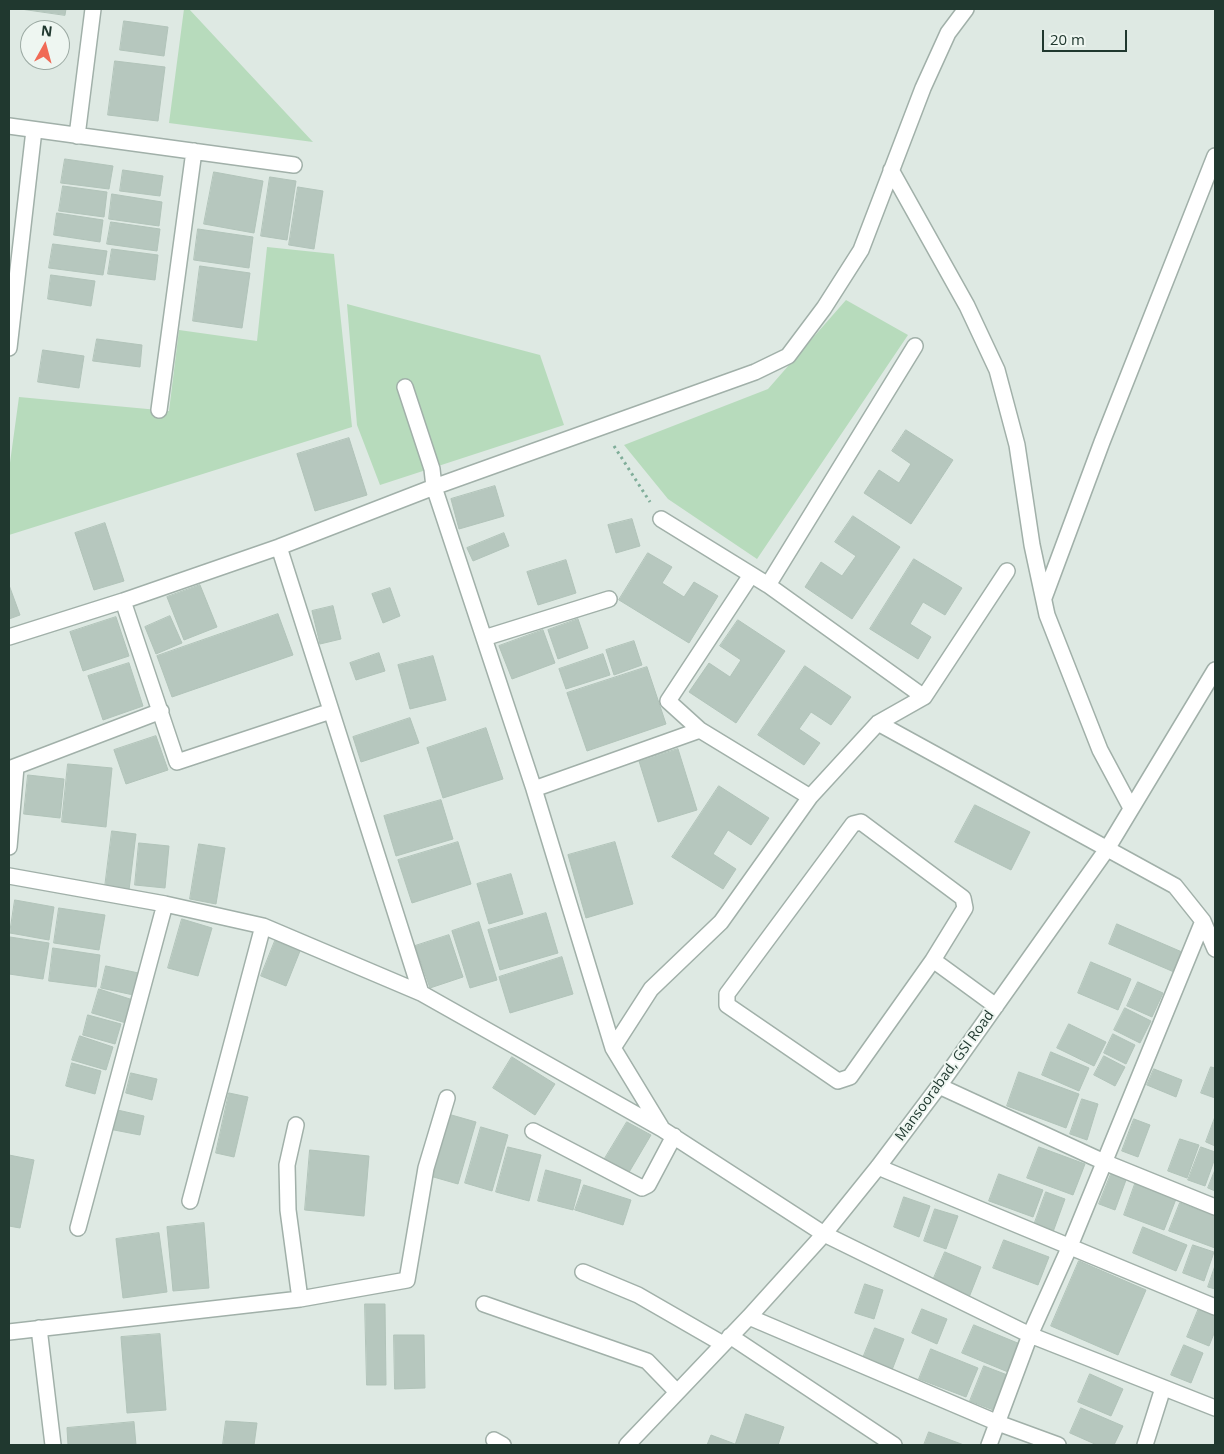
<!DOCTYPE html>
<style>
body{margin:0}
#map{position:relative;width:1224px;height:1454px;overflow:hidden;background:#dee9e3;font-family:"Open Sans",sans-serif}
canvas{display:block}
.frame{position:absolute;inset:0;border:10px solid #20382f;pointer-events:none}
.north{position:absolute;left:20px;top:20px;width:50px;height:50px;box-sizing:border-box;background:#eef6f1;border:1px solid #9caaa3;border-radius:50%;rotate:7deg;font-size:14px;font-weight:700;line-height:20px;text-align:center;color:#20382f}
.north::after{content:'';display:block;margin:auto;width:18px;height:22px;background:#f06a56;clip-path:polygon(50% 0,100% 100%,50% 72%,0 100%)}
.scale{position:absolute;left:1042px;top:30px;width:85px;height:22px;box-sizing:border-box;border:2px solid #20382f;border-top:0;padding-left:6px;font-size:15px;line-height:18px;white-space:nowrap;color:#20382f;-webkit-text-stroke:4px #eef6f1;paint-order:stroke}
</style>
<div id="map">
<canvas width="1224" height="1454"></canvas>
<div class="frame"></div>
<div class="north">N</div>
<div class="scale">20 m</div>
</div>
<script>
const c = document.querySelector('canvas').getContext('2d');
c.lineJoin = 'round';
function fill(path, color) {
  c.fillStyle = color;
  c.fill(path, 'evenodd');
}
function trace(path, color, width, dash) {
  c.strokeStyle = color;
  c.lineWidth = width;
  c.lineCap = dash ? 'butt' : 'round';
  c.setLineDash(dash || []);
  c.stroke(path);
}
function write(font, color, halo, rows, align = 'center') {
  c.font = font + ' "Open Sans",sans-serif';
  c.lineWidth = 4;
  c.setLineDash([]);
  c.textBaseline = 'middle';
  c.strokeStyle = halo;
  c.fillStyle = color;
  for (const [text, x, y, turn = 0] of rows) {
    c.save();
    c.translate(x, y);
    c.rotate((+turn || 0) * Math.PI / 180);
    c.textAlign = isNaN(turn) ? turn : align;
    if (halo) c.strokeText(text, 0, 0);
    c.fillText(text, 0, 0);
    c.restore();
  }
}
const green = new Path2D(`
 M184,9h5l124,133 -144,-19z
 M267,247l67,7 18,173 -343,108v-65l10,-73 150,14 10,-81 78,11z
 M846,300l62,35 -151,224 -89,-60 -44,-54 144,-56z
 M347,304l193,51 24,70 -184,60 -23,-60z`);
const building = new Path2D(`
 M21,9h45l-1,6z
 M124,21l44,6 -4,29 -44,-6z
 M115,61l50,6 -7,54 -50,-6z
 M65,159l48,7 -4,23 -48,-6z
 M123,170l40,6 -3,20 -40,-5z
 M214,172l49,9 -9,52 -50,-9z
 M270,177l26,4 -9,59 -26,-4z
 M63,186l44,6 -3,25 -45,-6z
 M298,187l25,4 -9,58 -25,-4z
 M112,194l50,8 -3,24 -50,-7z
 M57,213l46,7 -3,22 -46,-7z
 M111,222l49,7 -3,22 -50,-7z
 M198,229l55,8 -4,31 -55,-8z
 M53,244l54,7 -4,24 -54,-7z
 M112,249l46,6 -3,25 -47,-6z
 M200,266l50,7 -8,55 -49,-7z
 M51,275l44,6 -4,25 -43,-7z
 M97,339l45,6 -2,22 -47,-6z
 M43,350l41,6 -5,32 -41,-6z
 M906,430l47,30 -42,64 -47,-31 15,-23 20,13 12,-19 -19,-13z
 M349,438l18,57 -52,16 -18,-57z
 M495,486l9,30 -45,13 -8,-30z
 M853,516l47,31 -48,72 -47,-32 16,-25 21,14 14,-20 -21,-14z
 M632,519l8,27 -24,7 -8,-28z
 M105,523l19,58 -30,9 -19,-57z
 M504,533l5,13 -36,15 -6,-13z
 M648,553l24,14 -10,16 22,14 10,-15 24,14 -29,47 -70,-43z
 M914,559l48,29 -17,27 -22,-13 -13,22 21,13 -13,22 -48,-30z
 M566,560l10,33 -38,12 -11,-33z
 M9,585l11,30 -11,4z
 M200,585l17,42 -33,13 -17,-43z
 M390,588l10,28 -17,7 -11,-29z
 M333,606l8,33 -21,5 -8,-33z
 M278,614l15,41 -121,42 -15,-41z
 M170,616l12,27 -26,11 -11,-27z
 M116,617l13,39 -46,15 -13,-39z
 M578,619l10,29 -30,11 -10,-29z
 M738,620l47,31 -49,72 -47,-31 20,-29 21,14 11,-17 -21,-14z
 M543,630l12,33 -43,16 -13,-33z
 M634,641l8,24 -28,10 -8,-25z
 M379,653l6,18 -29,9 -6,-17z
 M603,654l7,21 -44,14 -7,-20z
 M433,656l13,44 -36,9 -12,-44z
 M129,663l14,43 -40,14 -15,-44z
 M805,666l46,31 -20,28 -20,-13 -12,17 21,14 -16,22 -46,-30z
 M647,667l19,57 -79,27 -20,-58z
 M410,718l9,25 -58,19 -8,-25z
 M486,728l17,51 -60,19 -16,-50z
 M156,736l12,34 -42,14 -12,-34z
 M678,749l19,61 -39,12 -19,-61z
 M68,764l44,4 -6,59 -44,-5z
 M28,775l36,4 -4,39 -36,-4z
 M719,786l50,32 -18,27 -23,-15 -15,24 23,15 -13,20 -51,-32z
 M441,800l12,39 -57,17 -12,-40z
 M975,805l55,27 -19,38 -56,-28z
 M112,831l24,3 -7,56 -24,-3z
 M458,842l13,42 -59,19 -14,-43z
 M615,842l18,62 -47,14 -18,-63z
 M139,843l30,3 -4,42 -30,-3z
 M199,844l26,4 -9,56 -26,-5z
 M511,874l12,40 -34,10 -12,-40z
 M15,900l39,7 -5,33 -39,-7z
 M59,908l46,7 -6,35 -45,-7z
 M546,913l12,40 -58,17 -12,-40z
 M182,919l30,9 -14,48 -30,-8z
 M479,922l18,58 -27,8 -18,-57z
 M1117,924l65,28 -8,20 -65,-28z
 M449,935l14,42 -33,11 -15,-42z
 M10,937l39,6 -6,36 -34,-5z
 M275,941l25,10 -14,35 -25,-10z
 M53,948l47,7 -4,32 -47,-6z
 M562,957l11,37 -63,19 -11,-36z
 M1091,962l40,17 -13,31 -40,-17z
 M106,966l37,8 -5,22 -37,-8z
 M1138,982l25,11 -11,24 -25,-11z
 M99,989l34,11 -7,23 -34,-10z
 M1125,1008l26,13 -11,22 -26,-13z
 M88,1015l33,9 -6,20 -32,-9z
 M1069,1024l37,18 -12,24 -37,-18z
 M1113,1034l22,11 -9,19 -22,-11z
 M80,1036l33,11 -7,23 -34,-10z
 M1051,1052l38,16 -10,23 -37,-16z
 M1104,1056l21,11 -10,19 -21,-11z
 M512,1057l43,27 -20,31 -42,-27z
 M72,1063l29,8 -6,23 -29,-8z
 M1211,1067l4,1v30l-14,-5z
 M1154,1069l28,11 -6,17 -29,-12z
 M1019,1072l60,22 -13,34 -59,-22z
 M131,1073l26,6 -5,21 -26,-7z
 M229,1093l19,4 -14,60 -18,-4z
 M1082,1099l16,5 -11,36 -17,-6z
 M113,1109l31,7 -4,19 -31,-6z
 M448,1114l28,8 -18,62 -28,-8z
 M1215,1117v29l-9,-4z
 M1134,1119l16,6 -12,32 -16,-6z
 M627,1122l24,13 -23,39 -24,-14z
 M481,1127l27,8 -16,56 -27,-8z
 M1180,1139l19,6 -12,33 -19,-7z
 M508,1147l33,8 -12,46 -33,-9z
 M1039,1147l46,17 -12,31 -46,-17z
 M1201,1147l14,5v6l-10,28 -17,-6z
 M310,1150l59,6 -5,60 -59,-6z
 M9,1155l25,5 -14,68 -11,-2z
 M546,1170l35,10 -8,30 -35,-9z
 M1215,1170v21l-7,-3z
 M999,1174l44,16 -10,27 -44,-16z
 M1111,1174l15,6 -11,30 -16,-6z
 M1135,1184l41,15 -12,31 -40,-15z
 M584,1185l47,15 -8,25 -48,-15z
 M1046,1192l19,7 -12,33 -19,-7z
 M904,1197l26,9 -11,31 -25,-10z
 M1180,1203l35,13v32l-46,-17z
 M935,1209l23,7 -12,33 -22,-8z
 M204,1223l5,65 -36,3 -6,-64z
 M1143,1227l44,18 -11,26 -43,-18z
 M159,1233l8,59 -44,6 -7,-59z
 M1004,1240l45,17 -11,28 -45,-17z
 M1193,1245l21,7 -10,29 -21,-8z
 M945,1252l36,15 -13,33 -37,-15z
 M1079,1261l67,29 -28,65 -67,-29z
 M1215,1266v23l-7,-2z
 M865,1284l18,6 -9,29 -19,-6z
 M365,1304h20l1,81h-19z
 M1199,1308l16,7v16l-6,15 -22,-9z
 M922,1309l25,10 -10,25 -25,-11z
 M974,1325l46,19 -12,28 -46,-19z
 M875,1328l29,11 -12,31 -29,-12z
 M160,1334l6,76 -39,3 -6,-76z
 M394,1335h30l1,53 -30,1z
 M1184,1345l19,8 -12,30 -20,-8z
 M931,1349l47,19 -12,29 -47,-18z
 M984,1366l26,10 -14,35 -26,-10z
 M1090,1374l33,15 -12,27 -33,-14z
 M1081,1408l42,18 -9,19h-17l-27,-12z
 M746,1414l38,13 -6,18h-71l4,-10 24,9z
 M226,1421l31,2 -3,22h-31z
 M134,1422l2,23h-68l-1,-17z
 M929,1432l35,13h-40z`);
const path = new Path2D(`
 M614,446l36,56`);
const minor = new Path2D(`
 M9,126l285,39
 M77,136l16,-127
 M891,170l76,136 30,64 20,75 15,100 15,70 53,135 31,58
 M9,348l25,-218
 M405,387l27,82 2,18 100,302 79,259 48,79
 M159,410l35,-259
 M661,519l107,66 156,112
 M279,547l142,446
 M751,575l-83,126 32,29 110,67
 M768,585l147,-239
 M1044,598l58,-156 113,-286
 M123,601l54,161 154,-51
 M9,637l114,-36 156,-54 155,-60 321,-115 33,-16 36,-48 37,-58 62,-162 25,-55 18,-24
 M484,638l125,-39
 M878,723l297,163 28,35 12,28
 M9,769l152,-58
 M534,789l166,-59
 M9,847l7,-80
 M9,876l156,28 98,22 158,67 241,136 162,105 206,101 185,73
 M933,960l-83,117 -12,4 -111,-76v-11l126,-170 8,-2 102,76 2,10 -32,52 63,46
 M613,1048l38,-59 70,-67 89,-125 68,-74 46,-26 83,-126
 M939,1086l165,76 111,45
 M296,1125l-9,40 1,45 12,89
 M533,1131l109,57 6,-3 26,-49
 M878,1167l337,140
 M190,1201l73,-275
 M78,1228l87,-324
 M583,1272l55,23 85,49
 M484,1304l163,57 30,31
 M749,1317l249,106 60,22
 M39,1328l14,117
 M9,1332l291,-33 107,-19 19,-112 21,-70
 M730,1336l164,109
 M494,1440l9,5
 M627,1445l122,-128 75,-83 54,-67 61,-81 168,-237 108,-179
 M989,1445l41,-110 40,-89 133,-325
 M1145,1445l18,-57`);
const streetNames = [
 ["Mansoorabad, GSI Road",945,1076,-54]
];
fill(green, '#b7dbbc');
fill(building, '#b6c7be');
trace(building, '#b1c3b9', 1);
trace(minor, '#a1b0a9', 18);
trace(path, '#7fad99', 3, [2.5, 4]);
trace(minor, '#fff', 15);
write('14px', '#20382f', '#eef6f1', streetNames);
</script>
